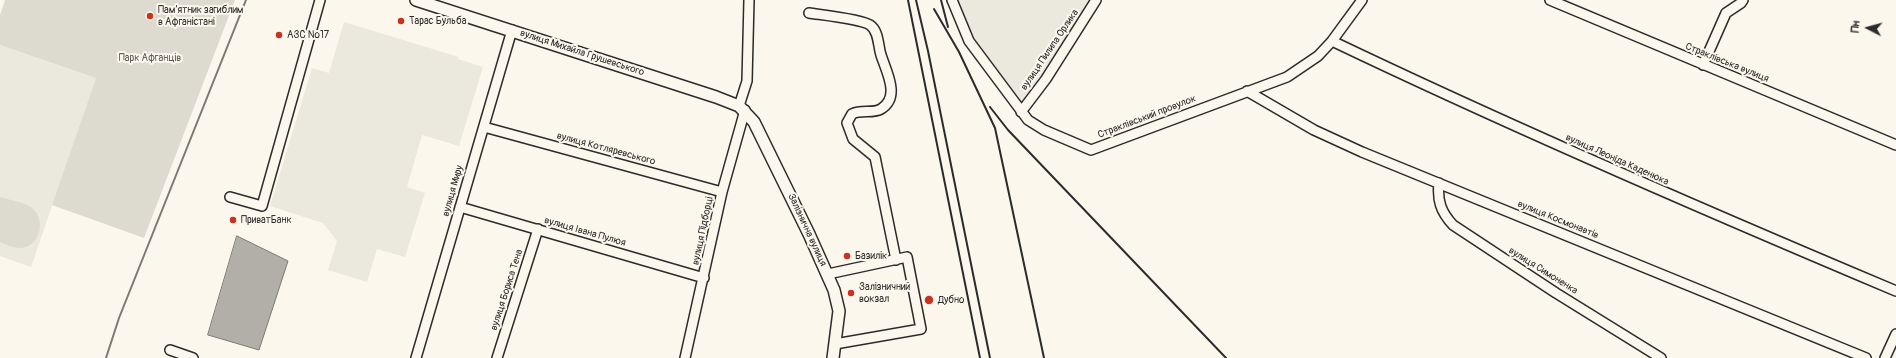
<!DOCTYPE html>
<meta charset="utf-8">
<style>
body{margin:0}
#map{position:relative;width:1896px;height:358px;overflow:hidden;background:#fbf7ec;font-family:Pangolin,sans-serif}
canvas{display:block}
.north{position:absolute;left:1848px;top:8px;width:40px;height:40px;-webkit-text-stroke:3px #fbf7ec;paint-order:stroke;rotate:276deg;font-size:11px;font-weight:700;line-height:16px;text-align:center;color:#2b2b2b}
.north::after{content:'';display:block;margin:auto;width:14px;height:18px;background:#2b2b2b;clip-path:polygon(50% 0,100% 100%,50% 72%,0 100%)}
</style>
<div id="map">
<canvas width="1896" height="358"></canvas>
<div class="north">Пн</div>
</div>
<script>
const c = document.querySelector('canvas').getContext('2d');
c.lineJoin = 'round';
function fill(path, color) {
  c.fillStyle = color;
  c.fill(path, 'evenodd');
}
function trace(path, color, width, dash) {
  c.strokeStyle = color;
  c.lineWidth = width;
  c.lineCap = dash ? 'butt' : 'round';
  c.setLineDash(dash || []);
  c.stroke(path);
}
function write(font, color, halo, rows, align = 'center') {
  c.font = font + ' Pangolin,sans-serif';
  c.lineWidth = 4;
  c.setLineDash([]);
  c.textBaseline = 'middle';
  c.strokeStyle = halo;
  c.fillStyle = color;
  for (const [text, x, y, turn = 0] of rows) {
    c.save();
    c.translate(x, y);
    c.rotate((+turn || 0) * Math.PI / 180);
    c.textAlign = isNaN(turn) ? turn : align;
    if (halo) c.strokeText(text, 0, 0);
    c.fillText(text, 0, 0);
    c.restore();
  }
}
const built = new Path2D(`
 M952,0h144l-75,112 -52,-71z
 M344,22l115,35 -1,2 25,8 -24,79 -37,-11 -15,52 18,6 -20,64 -28,-8 -10,33 -39,-12 9,-29 -14,-18 -53,-17 42,-138 17,5z
 M0,45l96,33 -65,189 -31,-11z`);
const green = new Path2D(`
 M5,0h230l-91,238 -92,-33 44,-127 -96,-33v-30z
 M0,197c9,3 25,5 32,11 15,12 8,41 -14,40 -6,-1 -13,-4 -18,-6z`);
const water = new Path2D(`
 M237,236l51,25 -29,89 -51,-15z`);
const stream = new Path2D(`
 M106,358l13,-40 127,-318`);
const minor = new Path2D(`
 M952,0l17,41 59,79 16,10 47,20 196,-73 31,-21 14,-15 30,-41
 M1550,0l346,145
 M809,13c13,2 52,6 61,12 9,6 8,21 11,30 5,16 20,42 0,54 -8,5 -20,0 -29,5l-5,9 6,16 22,18 21,103
 M1332,41c186,89 374,170 564,250
 M1703,65l23,-52 15,-10 2,-3
 M1247,91l67,39 48,22 504,206
 M739,106l8,-25 2,-81
 M1021,112l25,-33 50,-79
 M484,127l238,65
 M1439,183c-2,18 2,29 14,42l103,68 105,65
 M230,197l32,9 58,-206
 M460,207l244,71
 M828,274l79,-17 14,72 -86,15
 M170,350l23,8
 M416,358l96,-328
 M497,358l41,-129
 M685,358l37,-166 23,-82
 M1885,358l11,-24`);
const major = new Path2D(`
 M416,0l300,97 23,9 15,16 55,112 25,56 5,21 -6,47`);
const rail = new Path2D(`
 M908,0l72,358
 M916,0l12,51 62,307
 M941,0l7,27
 M934,9l25,43 36,76 49,230
 M990,107l18,23 218,228`);
const markers = [
 [150,16,4,"#c8321e"],
 [401,21,4,"#c8321e"],
 [279,35,4,"#c8321e"],
 [233,220,4,"#c8321e"],
 [847,256,4,"#c8321e"],
 [851,293,4,"#c8321e"],
 [929,300,5,"#c8321e"]
];
const poiNames = [
 ["Пам’ятник загиблим",158,10],
 ["в Афганістані",158,22],
 ["Тарас Бульба",409,21],
 ["АЗС №17",287,35],
 ["ПриватБанк",241,220],
 ["Базилік",855,256],
 ["Залізничний",859,287],
 ["вокзал",859,299],
 ["Дубно",938,300]
];
const streetNames = [
 ["вулиця Пилипа Орлика",1050,50,-56],
 ["вулиця Михайла Грушевського",582,53,18],
 ["Страклівська вулиця",1727,63,22],
 ["Страклівський провулок",1147,117,-21],
 ["вулиця Котляревського",606,149,15],
 ["вулиця Леоніда Каденюка",1617,160,24],
 ["вулиця Миру",453,191,-74],
 ["вулиця Космонавтів",1558,220,22],
 ["Залізнична вулиця",807,230,65],
 ["вулиця Підборці",703,231,-78],
 ["вулиця Івана Пулюя",585,232,16],
 ["вулиця Симоненка",1543,271,32],
 ["вулиця Бориса Тена",507,290,-72]
];
const parkNames = [
 ["Парк Афганців",150,58]
];
fill(built, '#ebe8de');
fill(green, '#dddad0');
fill(water, '#b1afa7');
trace(water, '#7b7a75', 1);
trace(stream, '#7b7a75', 2);
trace(minor, '#2b2b2b', 12);
trace(major, '#2b2b2b', 14);
trace(minor, '#fbf7ec', 9);
trace(major, '#fbf7ec', 11);
trace(rail, '#2b2b2b', 2);
for (const [x, y, r, color] of markers) {
  const dot = new Path2D();
  dot.arc(x, y, r, 0, 2 * Math.PI);
  c.fillStyle = color;
  c.fill(dot);
  trace(dot, '#fbf7ec', 1.5);
}
write('10px', '#2b2b2b', '#fbf7ec', poiNames, 'left');
write('10px', '#2b2b2b', '#fbf7ec', streetNames);
write('10px', '#585754', '#fbf7ec', parkNames);
</script>
